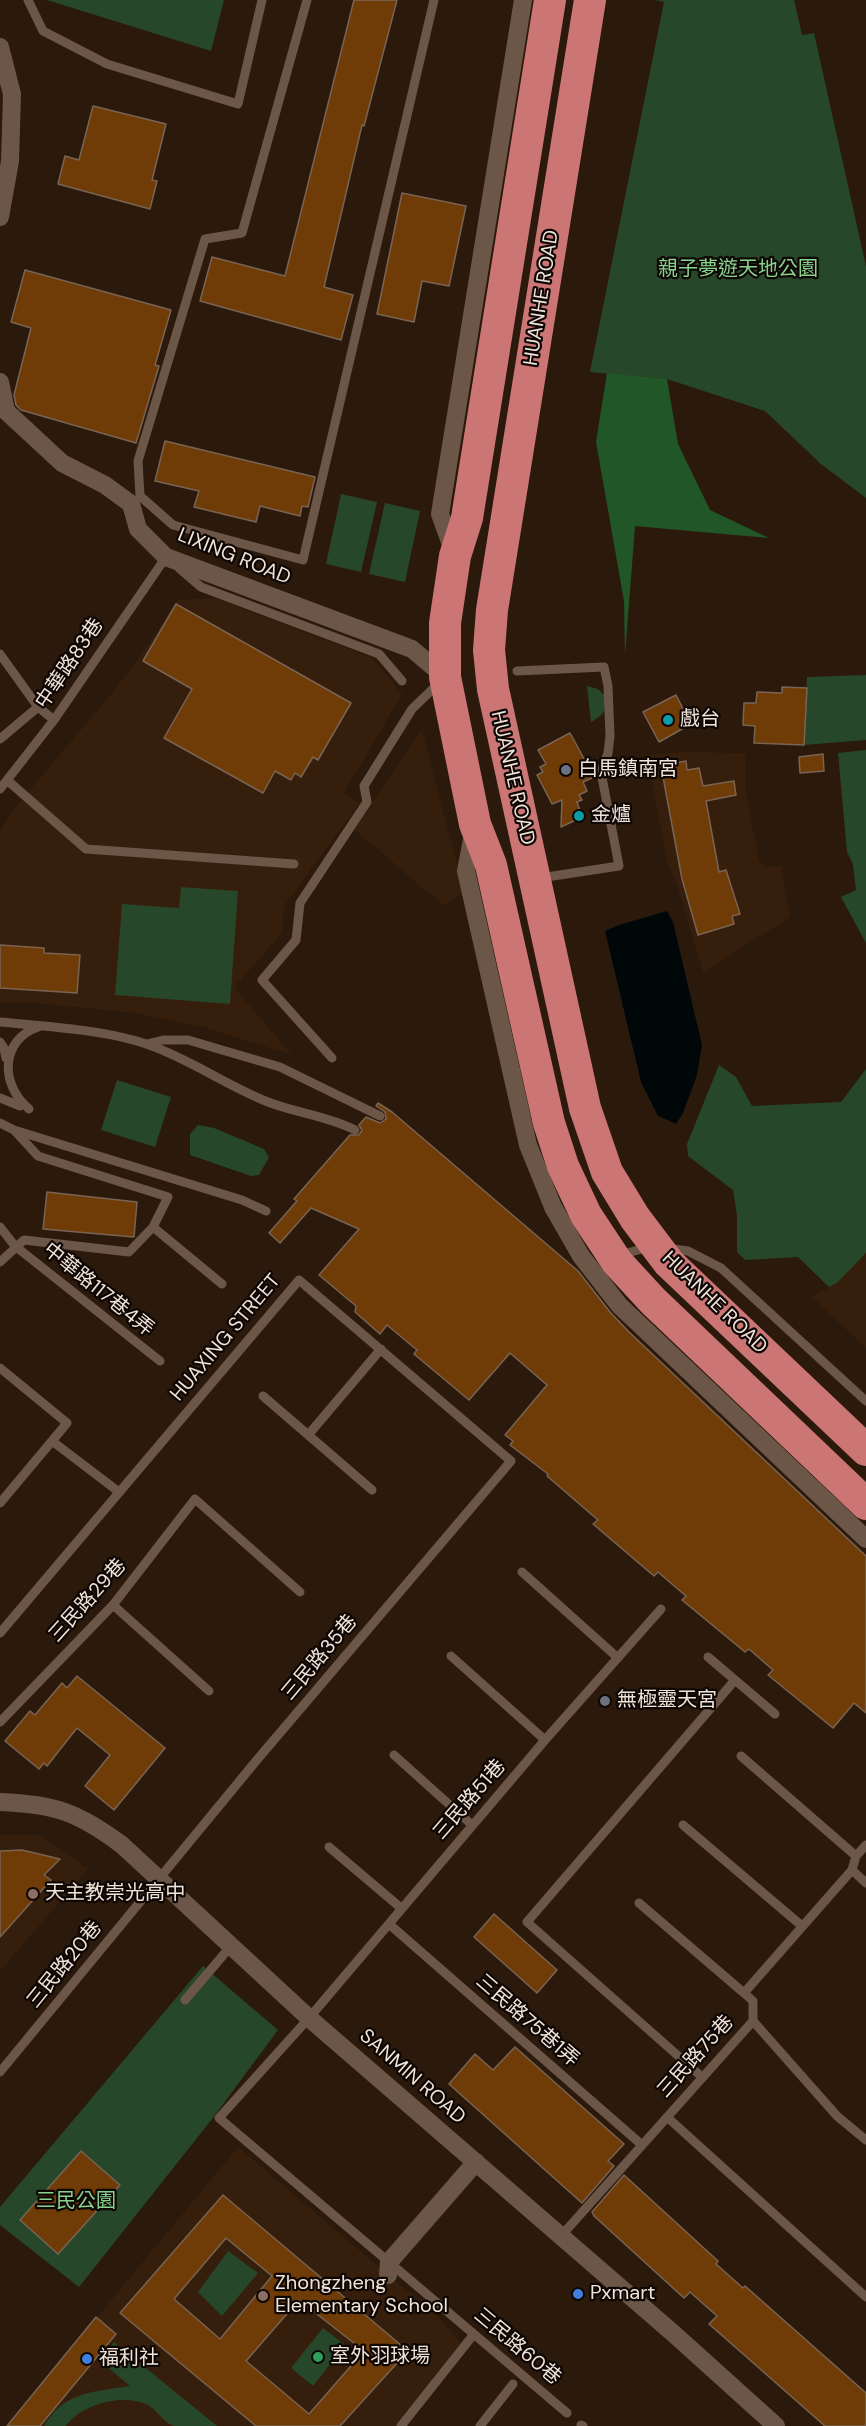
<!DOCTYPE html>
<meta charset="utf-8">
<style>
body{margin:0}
canvas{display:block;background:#2b190b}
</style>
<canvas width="866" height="2426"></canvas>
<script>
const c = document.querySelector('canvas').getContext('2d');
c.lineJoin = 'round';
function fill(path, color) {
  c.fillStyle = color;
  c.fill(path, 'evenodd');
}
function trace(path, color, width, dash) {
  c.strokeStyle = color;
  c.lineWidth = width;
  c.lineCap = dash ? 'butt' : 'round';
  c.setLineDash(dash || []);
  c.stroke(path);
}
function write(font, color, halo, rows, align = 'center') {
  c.font = font + ' "DM Sans","Noto Sans TC",sans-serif';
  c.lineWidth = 4.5;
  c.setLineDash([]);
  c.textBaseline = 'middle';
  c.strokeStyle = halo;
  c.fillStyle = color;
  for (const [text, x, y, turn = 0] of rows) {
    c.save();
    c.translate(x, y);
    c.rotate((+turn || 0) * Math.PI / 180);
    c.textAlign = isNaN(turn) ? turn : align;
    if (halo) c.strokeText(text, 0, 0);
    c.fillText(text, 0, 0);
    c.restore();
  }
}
const built = new Path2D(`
 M215,598l157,60 30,36 -58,99 15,11 -75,102 -2,27 -48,54 58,68 -88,-28 -69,-14 -109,-11h-26v-170l17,-27 91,-107 37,-48 32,-50z
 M422,729l42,163 -20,14 -90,-77z
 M685,752l60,1v36l14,72 7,6 15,-1 9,51 -87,55 -26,-87 -10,-23 -20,-107z
 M866,1253v95l-54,-51 25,-14z
 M0,1835h39l49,34 -88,102z
 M238,2147l200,170 23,26 -65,83h-389z`);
const green = new Path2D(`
 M47,0h177l-13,51z
 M655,0h139l8,35 12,-2 52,233v232l-45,-34 -56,-53 -98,-32 -77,-7 74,-370z
 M341,494l36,8 -16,70 -35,-8z
 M385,503l35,8 -15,71 -36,-8z
 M866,675v65l-62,5 3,-68z
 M587,686l11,3 8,8c1,14 -3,18 -15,25z
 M866,750v193l-25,-46 15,-7 -3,-26 -6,-12 -9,-99z
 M181,887l57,4 -8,113 -115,-9 7,-91 57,4z
 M719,1065l17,12 16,29 89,-4 25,-33v184l-29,30 -8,4 -31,-30 -53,3 -8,-8v-37l-4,-25 -45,-34 -1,-12z
 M117,1080l54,17 -16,50 -54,-17z
 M198,1125l16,3 50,21 5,8 -10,18 -8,1 -61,-21v-21z
 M203,1966l75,64 -66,89 -133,168 -79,-62v-18z
 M228,2251l30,22 -36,43 -24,-24z
 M323,2328l22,17 -32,41 -22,-18z
 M114,2342l103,84c-13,0 -29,0 -42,0 -11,-2 -18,-17 -29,-22 -25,-10 -64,0 -80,22h-22c20,-35 50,-34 86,-40l-31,-26z`);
const forest = new Path2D(`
 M607,373l60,6 11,65 32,66 59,28 -134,-12 -10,129 -1,-54 -28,-159z`);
const water = new Path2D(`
 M667,911l6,11 29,123 -5,30 -14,38 -7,11 -18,-8 -17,-34 -36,-151 14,-6z`);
const building = new Path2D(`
 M354,0h43l-33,126 -2,-1 -38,162 29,8 -12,45 -141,-39 12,-44 73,19z
 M93,106l73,18 -14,56 5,1 -7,28 -92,-25 7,-28 14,4z
 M402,193l64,13 -17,80 -27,-5 -8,41 -37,-8z
 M25,270l146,40 -16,55 4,1 -23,77 -115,-33 -5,-5 -2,-10 17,-67 -20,-6z
 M165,441l150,36 -7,30 -6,-1 -2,10 -40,-10 -4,16 -62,-15 5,-16 -44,-10z
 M176,604l175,99 -33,57 -5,-3 -12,20 -6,-4 -4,7 -16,-9 -12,22 -99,-55 28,-49 -49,-28z
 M782,687l25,1 -3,57 -50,-2 1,-17 -12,-1 1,-22h12l1,-11 25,1z
 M676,695l15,29 -32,18 -16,-30z
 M570,733l24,44 -11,5 4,9 -8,4 3,5 -5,2 5,15 -21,10 1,-27 -10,4 -15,-29 6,-3 -3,-5 6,-3 -8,-14z
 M823,754l1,17 -24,2 -1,-16z
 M686,761l1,9 12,-2 4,18 31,-5 2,14 -30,6 13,71 7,-2 14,44 -8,2 2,8 -36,11 -16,-56 -21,-113z
 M0,945l44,3v5l36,2 -3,38 -77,-5z
 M378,1103l14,9 186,159 32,41 19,20 237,224v157l-12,-10 -21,25 -65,-53 5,-5 -24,-21 -4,3 -63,-52 4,-4 -28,-24 -4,4 -61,-52 5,-4 -51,-44 1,-2 -38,-29 3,-4 -8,-6 42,-50 -37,-32 -41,47 -55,-46 3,-4 -30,-25 -7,9 -25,-22 1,-6 -37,-31 40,-46 -48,-21 -31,35 -11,-10 28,-32 -3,-2 56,-64h9l3,-5 -3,-5 7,-8 14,6 6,-4 -1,-7 -9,-6z
 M47,1192l90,10 -3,35 -91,-8z
 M77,1676l88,72 -51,62 -29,-24 25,-31 -33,-27 -30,38 -3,-3 -5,6 -34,-28 25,-30 5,4 27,-32 5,5z
 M22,1850l38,9 -16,16 7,5 -51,57v-86z
 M494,1914l63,56 -20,23 -63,-56z
 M515,2047l109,97 -16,17 6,5 -32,37 -133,-119 26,-30 18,16z
 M81,2151l39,34 -62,69 -38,-34z
 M624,2175l94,86 -2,3 27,24 2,-2 121,107v33h-41l-116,-102 8,-8 -27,-24 -6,6 -90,-82 -2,-4z
 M223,2195l185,156 -68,75h-84l-136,-113zM226,2238l46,38 -52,63 -46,-40zM299,2300l65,51 -55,63 -63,-53z
 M96,2317l20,17 -76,92h-33z`);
const lane = new Path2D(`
 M28,0l15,31 64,33 131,40 24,-104
 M307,0l-65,233 -37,6 -67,222 2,35 33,29 130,35 131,-560
 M179,568l22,19 178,67 23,27
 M0,654l38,53 16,13
 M517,671l87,-4 4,19 2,50 -2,17 -7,19 18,94 -79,12
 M0,739l38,-32
 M7,780l79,69 208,15
 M0,789l54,-69 112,-163 2,2
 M0,1022c44,4 108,8 149,23 41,14 78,41 119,57 28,11 60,14 87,28
 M0,1042l4,6 2,10
 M147,1044l16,-4h25l92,27 100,49
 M332,1058l-70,-78 34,-40 4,-37 67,-101 -3,-16 48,-77 27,-26
 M0,1098l20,8
 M29,1109c-29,-24 -29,-69 9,-82
 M0,1123l14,7 228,70 24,11
 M0,1227l15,19 145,115
 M153,1227l69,57
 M666,1248l22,3 33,17 145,133
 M619,1255l31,-8
 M0,1262l24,-22 105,12 24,-25 15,-30 -130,-41 -24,-26
 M0,1368l67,55 -15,18 67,51
 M263,1396l109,94
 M309,1434l72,-85
 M0,1503l52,-62
 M522,1572l96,86
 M113,1605l96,86
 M0,1633l299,-353 212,181 -255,300 -256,311
 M451,1656l94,84
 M708,1657l67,57
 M0,1722l113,-117 82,-106 105,93
 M394,1755l78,70
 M741,1756l115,100
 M683,1825l119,101
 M329,1847l72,61
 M852,1870l14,13
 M639,1903l105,90
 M389,1924l253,221
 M185,2000l46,-54
 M753,2021l84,95 29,24
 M702,2077l-175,-155 208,-242
 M667,2117l199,180
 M561,2236l192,-215v-20l-9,-8 108,-123 4,-14 10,-11
 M567,2413l-348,-295 90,-100 236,-278 116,-131
 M581,2425l2,1
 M401,2426l73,-92
 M480,2426l33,-42`);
const street = new Path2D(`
 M0,47l12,47 -2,67 -10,56
 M0,382l6,29 56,52 43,22 26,19 7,25 28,28 246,92 33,28
 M454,553l-14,-39 83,-514
 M474,829l-8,42 62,274 25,62 28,49 38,49 247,234
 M0,1802c54,2 78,10 122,43l187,173 365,316 102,92
 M388,2275l1,-13 87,-100`);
const highway = new Path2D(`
 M550,0l-83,518 -12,38 -10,67v54l30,147 16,41 58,258 14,43 23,49 31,47 36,39 213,203
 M590,0l-98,610 -3,40 4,39 92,419 22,64 28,46 34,45 197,187`);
const markers = [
 [668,720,6,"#0f9aa8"],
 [566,770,6,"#6b7280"],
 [579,816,6,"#0f9aa8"],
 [605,1701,6,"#6b7280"],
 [33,1894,6,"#8d6e63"],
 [578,2294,6,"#3f7fe0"],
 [263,2296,6,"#8d6e63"],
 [318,2357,6,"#2e9e5b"],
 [87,2359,6,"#3f7fe0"]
];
const parkNames = [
 ["親子夢遊天地公園",738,270],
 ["三民公園",76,2202]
];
const streetNames = [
 ["HUANHE ROAD",542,298,-81],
 ["LIXING ROAD",234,557,22],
 ["中華路83巷",70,664,-56],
 ["HUANHE ROAD",512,778,77],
 ["中華路117巷4弄",98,1290,39],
 ["HUANHE ROAD",714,1303,44],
 ["HUAXING STREET",226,1338,-50],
 ["三民路29巷",88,1601,-48],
 ["三民路35巷",320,1658,-50],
 ["三民路51巷",470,1800,-49],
 ["三民路20巷",65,1965,-51],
 ["三民路75巷1弄",527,2021,41],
 ["三民路75巷",696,2057,-48],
 ["SANMIN ROAD",412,2077,41],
 ["三民路60巷",517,2347,40]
];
const poiNames = [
 ["戲台",680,720],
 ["白馬鎮南宮",578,770],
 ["金爐",591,816],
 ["無極靈天宮",617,1701],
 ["天主教崇光高中",45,1894],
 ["Zhongzheng",275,2284],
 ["Elementary School",275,2307],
 ["Pxmart",590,2294],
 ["室外羽球場",330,2357],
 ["福利社",99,2359]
];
fill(built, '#351e0b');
fill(green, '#264729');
fill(forest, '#205628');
fill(water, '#000708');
fill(building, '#6f3b07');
trace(building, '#796454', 1.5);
trace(lane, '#6b5647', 9);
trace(street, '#6b5647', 18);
trace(highway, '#cb7575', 32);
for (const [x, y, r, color] of markers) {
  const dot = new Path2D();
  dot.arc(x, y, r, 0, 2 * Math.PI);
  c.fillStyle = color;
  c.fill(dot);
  trace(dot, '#0d0603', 2);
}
write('20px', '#87d38d', '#0d0603', parkNames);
write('20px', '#f0e3da', '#0d0603', streetNames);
write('20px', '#f0e3da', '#0d0603', poiNames, 'left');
</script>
